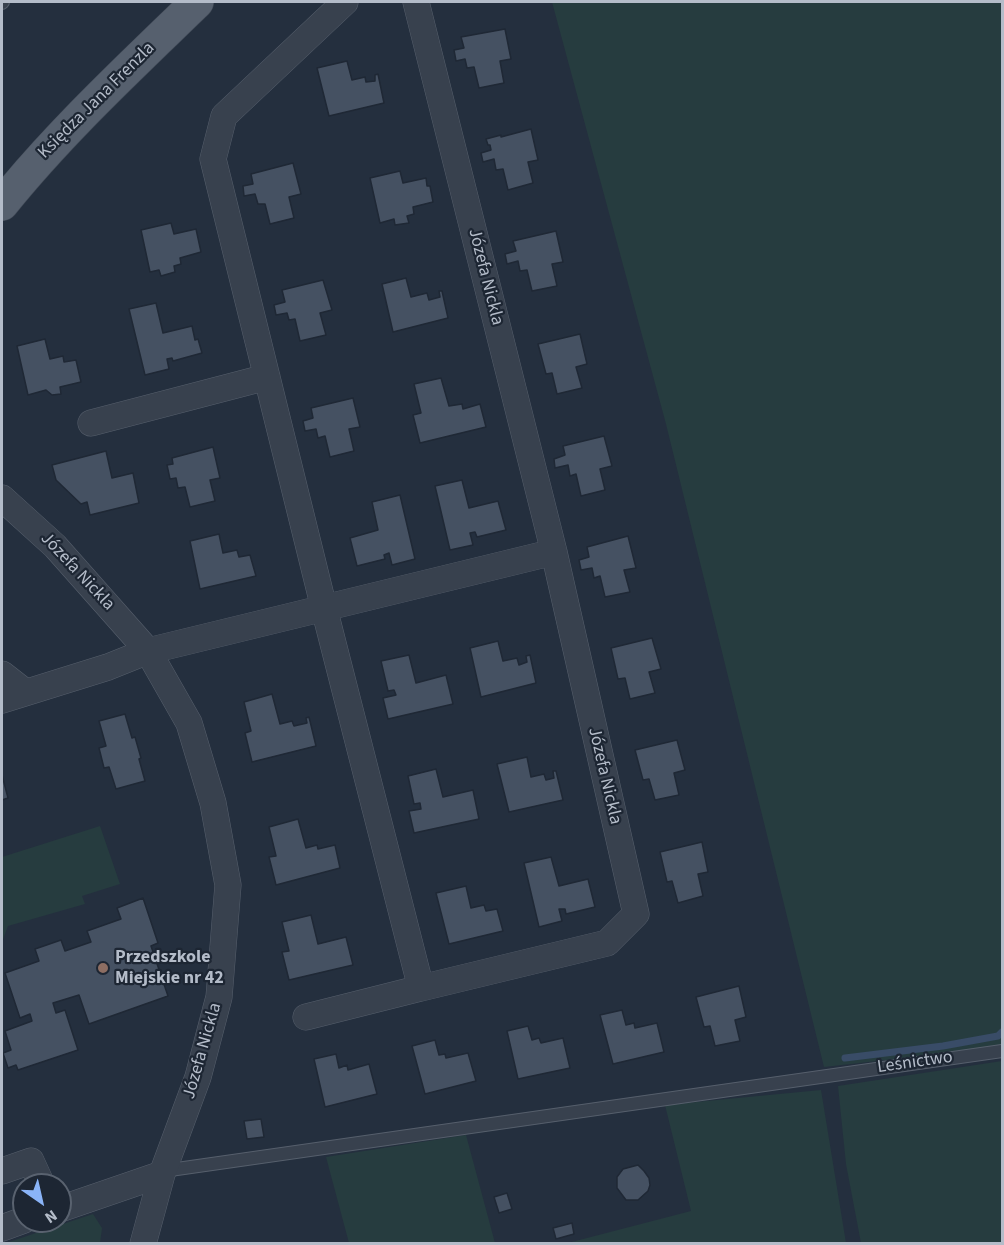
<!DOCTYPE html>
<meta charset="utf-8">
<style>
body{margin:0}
#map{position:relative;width:1004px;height:1245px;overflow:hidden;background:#242f3e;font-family:"Source Sans 3",sans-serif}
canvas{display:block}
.frame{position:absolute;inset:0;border:3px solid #b4bcc9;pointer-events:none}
.north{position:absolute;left:12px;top:1173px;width:60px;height:60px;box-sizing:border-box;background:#1d2633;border:2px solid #59626f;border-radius:50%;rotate:146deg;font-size:16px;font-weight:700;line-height:24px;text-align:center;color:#b4bcc9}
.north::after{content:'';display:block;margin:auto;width:21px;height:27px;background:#8ab4f8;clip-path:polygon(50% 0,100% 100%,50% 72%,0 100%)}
</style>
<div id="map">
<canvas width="1004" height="1245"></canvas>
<div class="frame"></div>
<div class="north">N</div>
</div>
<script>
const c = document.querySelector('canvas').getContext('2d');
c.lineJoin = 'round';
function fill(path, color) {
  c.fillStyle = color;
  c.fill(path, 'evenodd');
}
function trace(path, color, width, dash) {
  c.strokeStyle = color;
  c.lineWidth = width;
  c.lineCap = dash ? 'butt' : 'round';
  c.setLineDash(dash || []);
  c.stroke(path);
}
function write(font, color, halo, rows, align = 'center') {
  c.font = font + ' "Source Sans 3",sans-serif';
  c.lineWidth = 4.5;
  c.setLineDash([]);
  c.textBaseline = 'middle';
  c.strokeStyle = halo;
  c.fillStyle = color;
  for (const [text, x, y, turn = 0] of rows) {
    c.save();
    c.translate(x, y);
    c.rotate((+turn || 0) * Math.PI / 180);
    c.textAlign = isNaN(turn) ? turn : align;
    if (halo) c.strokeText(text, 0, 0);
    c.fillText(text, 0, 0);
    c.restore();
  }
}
const green = new Path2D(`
 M552,2h450v1045l-178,20 -158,-643z
 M100,826l20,58 -38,12 3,8 -77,22 -6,16v-85z
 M1002,1061v182h-141l-15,-79 -8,-78z
 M821,1090l25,153 -282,1 127,-33 -26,-106z
 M466,1135l29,108h-146l-23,-86z
 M93,1214l9,14 -2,15h-94z`);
const stream = new Path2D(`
 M845,1058l98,-12 55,-10 4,-4`);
const building = new Path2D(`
 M505,29l6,30 -11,2 4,22 -25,5 -5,-21 -7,1 -2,-9 -9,2 -2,-11 10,-2 -3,-11z
 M347,61l5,19 13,-3 1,5 9,-1v-6l3,-1 6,29 -55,13 -12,-48z
 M531,129l7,31 -10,2 5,21 -25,7 -5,-21 -7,1 -2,-11 -11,3 -2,-9 10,-3 -1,-5h-2l-2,-6 15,-4v2z
 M293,163l8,31 -12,3 5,21 -24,6 -5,-20h-7l-3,-10 -11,2 -1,-10 10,-2 -2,-10z
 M400,171l3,12 23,-5 1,8h3l3,16 -20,5 1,7 -7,2 2,7 -14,2 -1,-6 -14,4 -10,-45z
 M171,223l3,11 22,-5 5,23 -21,6 1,6 -7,2 1,6 -14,4 -2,-6 -9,2 -9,-42z
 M556,231l7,31 -11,2 5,22 -25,5 -5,-21 -7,1 -2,-10 -11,3 -2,-10 11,-3 -3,-10z
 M406,278l5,19 16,-4 2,7 11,-3 -1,-6h3l6,27 -55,14 -11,-48z
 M323,280l9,30 -12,3 6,22 -26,6 -5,-22 -6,1 -2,-7 -11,2 -2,-10 11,-3 -3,-12z
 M156,303l7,30 29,-7 3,14 3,-1 4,14 -29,8 -1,-3 -5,1 2,10 -24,6 -16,-66z
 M580,334l7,30 -11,3 6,21 -25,6 -5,-21 -6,1 -8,-30z
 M45,339l5,20 13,-3 1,6 12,-2 5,22 -21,5 1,7 -9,1 -6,-5 -18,5 -11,-49z
 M441,378l8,28 13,-2 1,5 17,-5 6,23 -66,16 -7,-28 8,-2 -7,-29z
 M353,398l7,29 -11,2 5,22 -24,6 -5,-21 -7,2 -2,-9 -11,2 -2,-10 10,-3 -2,-10z
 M604,436l8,30 -12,3 5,21 -24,6 -5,-22 -6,2 -2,-11 -13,3 -1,-9 11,-4 -2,-9z
 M213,447l7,31 -10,2 5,21 -25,6 -5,-20 -7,1 -2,-10 -6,1 -3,-14 6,-1 -1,-6z
 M106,451l6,27 21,-5 6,30 -49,12 -3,-13 -6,2 -25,-24 -4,-15z
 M462,480l7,28 29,-7 8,29 -29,7 -2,-5 -5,1 3,12 -23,5 -15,-64z
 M400,495l15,64 -23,6 -3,-12 -5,2 1,4 -28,7 -7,-28 28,-8 -6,-28z
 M219,534l4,19 14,-3 2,7 11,-2 6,21 -56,13 -10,-48z
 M628,536l8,32 -12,2 6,22 -25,5 -5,-21 -6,2 -2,-10 -11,2 -2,-10 10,-3 -2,-10z
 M652,638l9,31 -12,3 6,21 -25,6 -5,-21 -7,1 -7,-31z
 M498,641l5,20 14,-3 2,7 8,-3 -1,-6 4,-1 6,28 -55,14 -11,-49z
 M409,655l7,28 30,-8 7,29 -65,15 -5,-21 13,-3 -2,-5 -6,1 -7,-30z
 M272,694l8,30 12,-3 2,5 13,-3 -1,-5 3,-1 7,29 -64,16 -7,-29 6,-2 -7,-29z
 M125,714l7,24 3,-1 6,21 -2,1 6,22 -29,8 -7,-22 -5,1 -5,-20 7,-2 -7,-25z
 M677,740l8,30 -11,3 5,22 -24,5 -6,-21 -6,1 -8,-30z
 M527,757l4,20 13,-3 2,6 8,-2 -1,-7h3l7,29 -54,12 -12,-48z
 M436,769l7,28 30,-7 6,29 -65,14 -5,-22 12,-2 -1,-6 -6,1 -6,-28z
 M2,775l6,23 -6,2z
 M298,819l8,29 11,-3 1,4 17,-4 5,23 -64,17 -7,-28 7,-1 -7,-29z
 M702,842l6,30 -10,2 5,22 -25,7 -6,-22 -5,1 -7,-30z
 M551,857l8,29 29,-7 7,28 -29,7 -1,-5h-6l3,12 -23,6 -15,-64z
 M466,886l5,22 13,-3 2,6 11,-2 6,22 -54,13 -13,-51z
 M143,898l15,45 -7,3 17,50 -79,28 -10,-29 -26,8 3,10 9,-3 13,40 -60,20 -2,-5 -8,3 -5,-15 8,-3 -6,-19 27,-10 -2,-7 -10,4 -15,-45 34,-12 -4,-12 26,-9 4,11 26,-9 -4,-11 34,-12 -4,-11z
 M311,915l7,29 28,-7 7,28 -64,15 -7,-28 7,-1 -7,-29z
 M739,986l7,31 -11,3 5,21 -25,5 -5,-20 -6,1 -8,-30z
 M622,1010l4,15 8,-2 1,5 22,-5 7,29 -51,12 -13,-49z
 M528,1026l4,14 7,-2 2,5 22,-5 7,30 -52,11 -11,-48z
 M435,1040l4,15 6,-1 1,4 22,-5 8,28 -51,13 -13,-48z
 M336,1054l3,14 8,-3 1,5 21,-6 8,30 -52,13 -11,-48z
 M261,1119l3,18 -17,2 -3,-18z
 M638,1165l6,6 5,7 1,7 -2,6 -10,9h-12l-9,-12v-11l6,-8z
 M507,1193l5,16 -13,4 -5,-16z
 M572,1223l2,11 -18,5 -3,-11z`);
const service = new Path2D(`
 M2,3l1,-1
 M163,1171l839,-120`);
const minor = new Path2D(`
 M345,2l-121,114 -11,43 111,449 97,380 186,-45 29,-29 -82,-362
 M91,423l176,-46
 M2,498l53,48 93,105 41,72 24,80 15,82 -9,112 -21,80 -36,97 -19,70
 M2,674l23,18
 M2,700l106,-33 40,-16 406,-99 -138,-550
 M306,1017l115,-29
 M2,1171l29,-10 11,24
 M60,1209l102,-35
 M2,1228l22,-8`);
const primary = new Path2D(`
 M2,204c59,-73 128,-137 195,-202`);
const markers = [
 [103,968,6,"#8d6e63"]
];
const streetNames = [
 ["Księdza Jana Frenzla",97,101,-45],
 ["Józefa Nickla",485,277,76],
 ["Józefa Nickla",77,572,47],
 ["Józefa Nickla",604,776,77],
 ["Józefa Nickla",203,1051,-74],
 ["Leśnictwo",915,1063,-8]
];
const poiNames = [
 ["Przedszkole",115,958],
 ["Miejskie nr 42",115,979]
];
fill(green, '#263c3f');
trace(stream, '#394c67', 7);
fill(building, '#455162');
trace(building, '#1f2835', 1.5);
trace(service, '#565f6c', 14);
trace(minor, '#565f6c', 27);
trace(primary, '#414a57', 34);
trace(service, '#38414e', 12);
trace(minor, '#38414e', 26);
trace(primary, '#56606e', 33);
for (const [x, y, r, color] of markers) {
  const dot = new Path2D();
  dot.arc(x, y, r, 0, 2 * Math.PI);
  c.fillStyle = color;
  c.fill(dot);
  trace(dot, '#1d2633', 2);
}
write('18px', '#b4bcc9', '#1d2633', streetNames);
write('bold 18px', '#b4bcc9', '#1d2633', poiNames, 'left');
</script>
